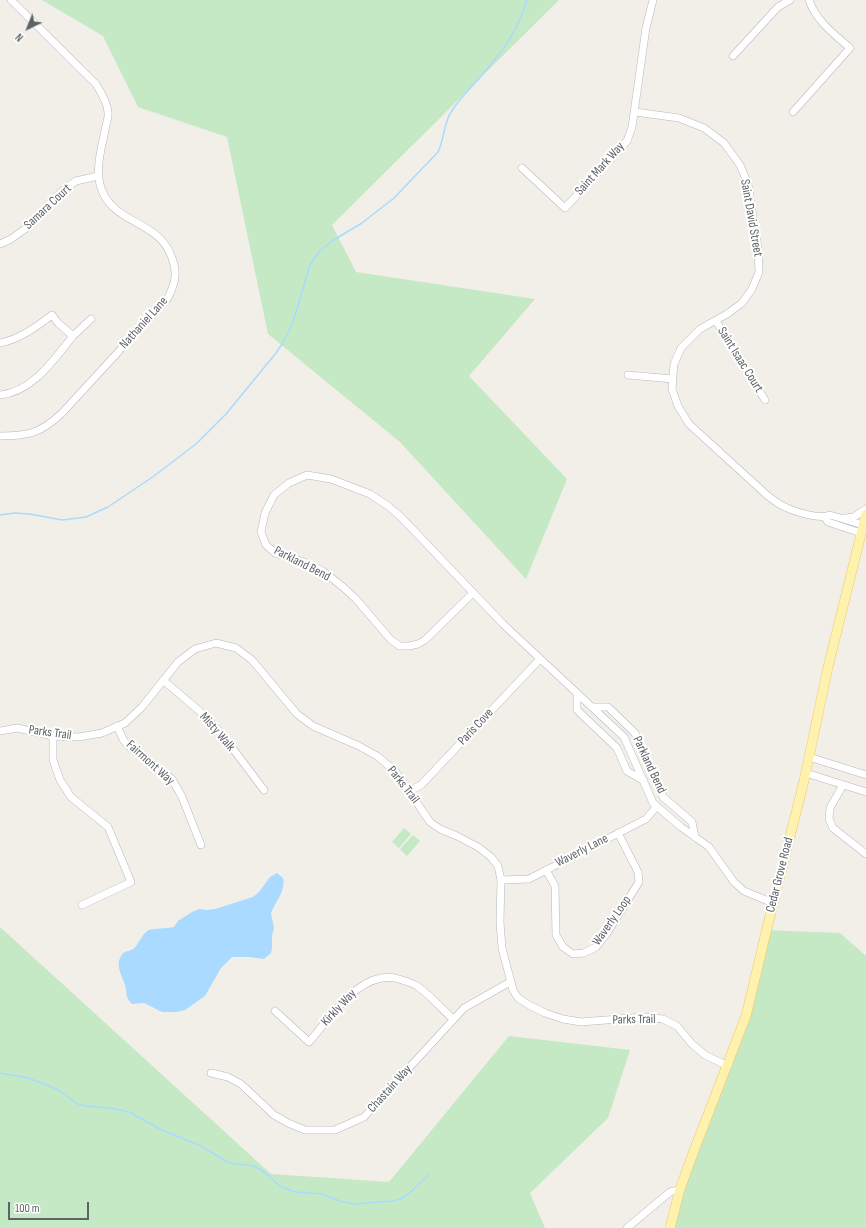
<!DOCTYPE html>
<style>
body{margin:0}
#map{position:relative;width:866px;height:1228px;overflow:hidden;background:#f1efe8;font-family:"Sofia Sans Condensed",sans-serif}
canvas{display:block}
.north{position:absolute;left:8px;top:8px;width:40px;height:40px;-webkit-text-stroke:3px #fff;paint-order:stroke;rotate:223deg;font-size:11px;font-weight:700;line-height:16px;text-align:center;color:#5f6368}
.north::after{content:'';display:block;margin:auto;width:14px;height:18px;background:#5f6368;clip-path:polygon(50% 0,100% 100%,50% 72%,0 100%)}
.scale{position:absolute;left:8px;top:1202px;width:81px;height:18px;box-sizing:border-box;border:2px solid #5f6368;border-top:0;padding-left:5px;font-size:12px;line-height:14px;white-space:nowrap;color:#5f6368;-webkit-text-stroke:3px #fff;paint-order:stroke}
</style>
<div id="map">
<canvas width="866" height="1228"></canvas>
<div class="north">N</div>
<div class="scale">100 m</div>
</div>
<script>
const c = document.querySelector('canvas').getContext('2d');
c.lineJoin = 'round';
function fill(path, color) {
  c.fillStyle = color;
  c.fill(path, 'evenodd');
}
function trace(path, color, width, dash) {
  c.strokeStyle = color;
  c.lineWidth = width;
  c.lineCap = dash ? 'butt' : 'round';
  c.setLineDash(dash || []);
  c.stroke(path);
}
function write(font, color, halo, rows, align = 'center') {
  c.font = font + ' "Sofia Sans Condensed",sans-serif';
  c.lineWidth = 4;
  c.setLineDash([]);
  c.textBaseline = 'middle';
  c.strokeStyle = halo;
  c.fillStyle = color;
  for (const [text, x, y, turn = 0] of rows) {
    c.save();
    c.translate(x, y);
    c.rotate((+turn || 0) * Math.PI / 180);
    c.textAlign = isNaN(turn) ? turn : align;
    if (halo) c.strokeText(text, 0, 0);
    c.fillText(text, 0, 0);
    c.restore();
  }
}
const green = new Path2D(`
 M42,0h517l-227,225 24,47 179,27 -66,77 98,103 -41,100 -126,-137 -132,-108 -41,-197 -89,-30 -35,-71z
 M404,828l7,6 -12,14 -7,-6z
 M413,835l7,6 -13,15 -7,-7z
 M0,927l271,247 118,8 120,-146 121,14 -22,68 -78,75 15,35h-545z
 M765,930l75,3 26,23v272h-200l75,-201z`);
const water = new Path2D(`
 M277,873l6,5c3,14 -8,23 -12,36l3,14 -2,8v12l-1,5 -7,6 -15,-2h-17l-11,11 -16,28 -20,14 -8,2h-15l-18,-9 -12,1c-8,-8 -4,-10 -7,-19 -3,-10 -10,-19 -4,-29 4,-7 10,-3 15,-10 4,-5 7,-13 13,-16 5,-2 18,-1 25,-3l4,-6 14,-9 7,-3 8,1 8,-1 38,-12 6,-5 11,-15z`);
const stream = new Path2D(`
 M0,515l15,-2 15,1 32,6 24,-3 22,-10 46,-31 42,-32 30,-30 50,-61 8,-12 10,-22 16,-54 9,-13 13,-11 30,-18 32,-25 44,-46c7,-14 5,-30 15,-43 8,-12 19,-22 28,-33 21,-23 37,-46 46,-76
 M0,1073l28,5 17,6 15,7 18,13 8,2 24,2 19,4 33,18 39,16 28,17 25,3 13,8 13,12 15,6 27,2 18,7 14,3 38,-3 8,-2 7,-4 22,-20`);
const minor = new Path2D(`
 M733,56l45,-49 12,-7
 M635,112l44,6 25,10 20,15 16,22 8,19 10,65 1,23 -7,17 -10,14 -15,11 -27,15 -19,19 -7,16 -2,25 6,17 11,18 79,72c4,3 9,7 13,9 11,6 38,15 49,10l33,10
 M793,112l57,-64c-16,-14 -34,-27 -41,-48
 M522,168l43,40 62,-67 5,-14 14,-99 7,-28
 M0,244l11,-5 14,-10 38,-39 13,-9 22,-5
 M716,321l49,79
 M73,336l18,-17
 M0,343c20,-4 36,-16 52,-28l6,8 15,13c-19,23 -40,56 -73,59
 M628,375l45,4
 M0,436c29,0 41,-3 62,-23l106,-115c7,-15 10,-24 4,-40 -12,-36 -52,-33 -68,-63 -11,-21 -3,-44 1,-65 1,-6 4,-13 3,-18 -1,-10 -7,-20 -12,-28l-85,-84
 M825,518l3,4 33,11
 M845,518l9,-1 12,-8
 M473,593l-48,47 -7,4 -9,2h-9l-9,-6 -35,-41 -13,-12 -19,-15 -20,-10 -29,-9 -9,-8 -5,-13 4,-19 9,-18 15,-12 18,-8 24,4 39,15 18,12 13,11 102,107 121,113 29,66 28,24 28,20 25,35 10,9 29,12
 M163,680l41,35 17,18 43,57
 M577,693v17l40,38 10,23 17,10
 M592,707h16l27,26 28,64 29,25 3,15
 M117,726l7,15 7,7 41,31 10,18 19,48
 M0,731l17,-3 36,8 26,1 23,-4 23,-10 17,-16 36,-45 17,-13 21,-6 20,5 16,12 45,54 16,12 46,20 18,10 18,15 35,51 10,7 17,7 21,11 13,10 7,9 3,14 -1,42 2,26 11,42 5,8 11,7 16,8 18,6 18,3 63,-5 19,2 14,7 15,18 13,11 23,11
 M53,736v24l7,20 11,17 37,30 23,55 -49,23
 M809,757l57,18
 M806,773l60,19
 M843,785l-13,23 -1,11 4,9 33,26
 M409,791l12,-6 119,-126
 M546,870l9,16 1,49 7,12 10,7 11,-1 12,-6 11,-14 32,-51 -1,-10 -20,-39
 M501,880l28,-1 117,-60 11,-13
 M275,1011l34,31c22,-25 54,-77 93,-62 5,2 11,3 15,6 13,9 24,22 36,33
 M211,1073l17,4 13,7 33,31 14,8 17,7h30l29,-13 100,-109 46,-26
 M627,1228l43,-36 10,-3`);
const major = new Path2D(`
 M670,1228l10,-39 15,-41 51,-132 22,-92 36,-143 24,-114 38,-153`);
const streetNames = [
 ["Saint Mark Way",600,169,-48],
 ["Samara Court",48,207,-43],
 ["Saint David Street",751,218,80],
 ["Nathaniel Lane",144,323,-48],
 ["Saint Isaac Court",740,360,58],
 ["Parkland Bend",302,564,27],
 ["Paris Cove",476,727,-47],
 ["Misty Walk",217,732,49],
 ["Parks Trail",50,733,8],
 ["Fairmont Way",150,763,42],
 ["Parkland Bend",649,765,65],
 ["Parks Trail",403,785,52],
 ["Waverly Lane",582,851,-27],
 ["Cedar Grove Road",780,875,-76],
 ["Waverly Loop",612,921,-55],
 ["Kirkly Way",339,1008,-47],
 ["Parks Trail",634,1020,-1],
 ["Chastain Way",390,1089,-48]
];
fill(green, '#c5e8c5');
fill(water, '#aadaff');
trace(stream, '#aadaff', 1.5);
trace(minor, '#b5b8bc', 8);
trace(major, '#f2c960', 10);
trace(minor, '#fff', 7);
trace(major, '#fff2af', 9);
write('13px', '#5f6368', '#fff', streetNames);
</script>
